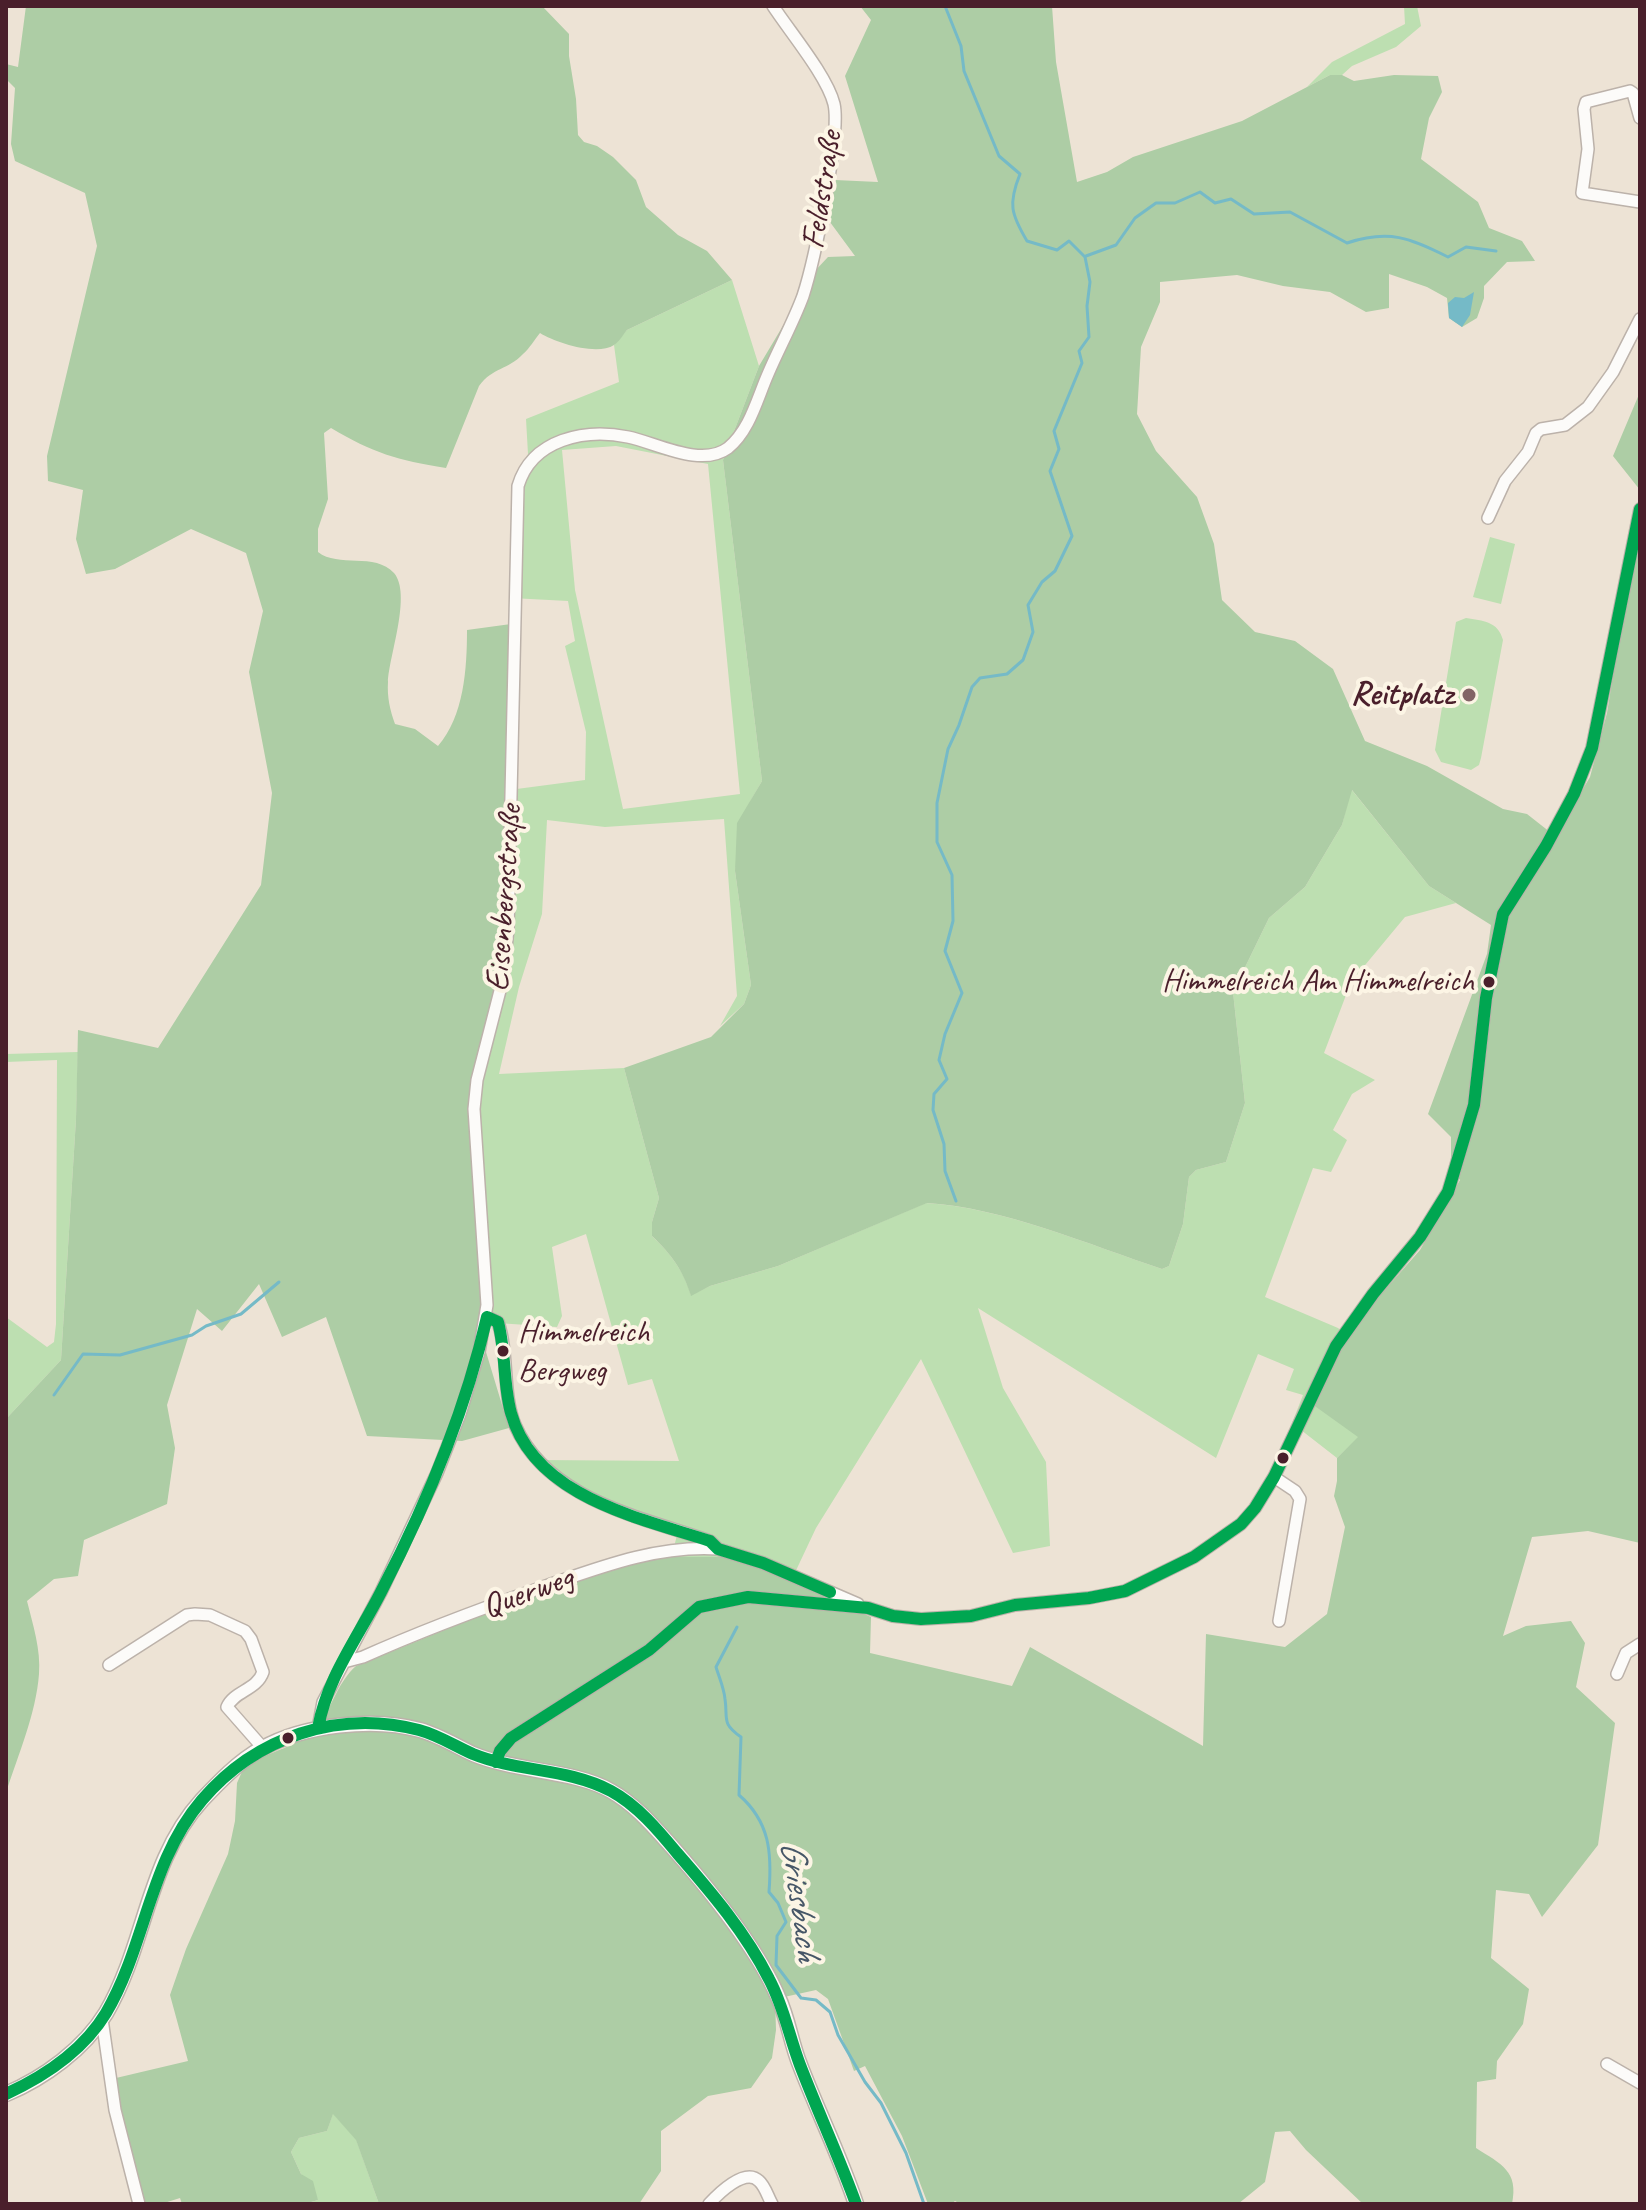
<!DOCTYPE html>
<meta charset="utf-8">
<style>
body{margin:0}
#map{position:relative;width:1646px;height:2210px;overflow:hidden;background:#ede3d5;font-family:Caveat,sans-serif}
canvas{display:block}
.frame{position:absolute;inset:0;border:8px solid #4a1f2b;pointer-events:none}
</style>
<div id="map">
<canvas width="1646" height="2210"></canvas>
<div class="frame"></div>
</div>
<script>
const c = document.querySelector('canvas').getContext('2d');
c.lineJoin = 'round';
function fill(path, color) {
  c.fillStyle = color;
  c.fill(path, 'evenodd');
}
function trace(path, color, width, dash) {
  c.strokeStyle = color;
  c.lineWidth = width;
  c.lineCap = dash ? 'butt' : 'round';
  c.setLineDash(dash || []);
  c.stroke(path);
}
function write(font, color, halo, rows, align = 'center') {
  c.font = font + ' Caveat,sans-serif';
  c.lineWidth = 8;
  c.setLineDash([]);
  c.textBaseline = 'middle';
  c.strokeStyle = halo;
  c.fillStyle = color;
  for (const [text, x, y, turn = 0] of rows) {
    c.save();
    c.translate(x, y);
    c.rotate((+turn || 0) * Math.PI / 180);
    c.textAlign = isNaN(turn) ? turn : align;
    if (halo) c.strokeText(text, 0, 0);
    c.fillText(text, 0, 0);
    c.restore();
  }
}
const green = new Path2D(`
 M1404,6h13l4,20 -25,21 -44,19 -10,9h-12l-23,12 25,-25 73,-38z
 M732,280l27,86 -36,94 39,321 -11,19 -16,71 16,114 -7,19 -24,22 17,-30 -13,-177 -119,8 -58,-7 -5,94 -23,73 -20,87 125,-6 35,130 -7,24v14c19,18 31,34 39,59l19,-9 68,-20 148,-63c75,4 164,42 236,66l7,-3 14,-42 6,-47 7,-7 30,-8 19,-59 -12,-111 36,-74 36,-31 37,-62 9,-36 78,97 27,17 -51,14 -54,65 -27,71 51,27 -23,14 -19,36 14,10 -16,32 -18,-4 -48,129 73,31 10,8 11,101 -22,21 -45,-35 11,-28 -17,-5 8,-21 -36,-15 -42,104 -238,-150 25,80 43,74 4,84 -37,7 -92,-194 -105,169 -25,53 -56,-24h-70l9,-10 3,-12 -61,-18 -79,-57 142,1 -27,-82 -24,6 -42,-151 -34,13 10,69 -5,11 -75,-5 -11,-191 38,-341 76,-10 1,-48 -21,-86 10,-5 -7,-40 -57,-3 2,-102 2,-14 13,-28 -2,-35 93,-37 -5,-37 13,-15zM616,446l92,18 32,330 -117,15 -48,-219 -13,-140z
 M1490,537l25,7 -14,60 -28,-7z
 M1466,618c17,3 32,3 37,22l-22,118 -2,7 -8,5 -30,-8 -6,-12 21,-128z
 M78,1052l-2,67 -15,241 -55,59v-102l41,30 7,-5 2,-18 1,-264 -51,2v-8z
 M333,2113l23,26 23,65h-75l14,-4 -17,-26 -10,-22 8,-14 28,-7z`);
const forest = new Path2D(`
 M26,6h516l27,28v22l7,43 2,36 6,7 13,4 16,11 23,23 10,27 32,28 29,16 25,29 -105,50c-4,5 -8,12 -13,15 -17,11 -58,-2 -74,-12 -6,7 -10,15 -17,21 -15,16 -30,13 -44,32l-33,82c-49,-8 -73,-15 -115,-40l-7,5 4,66 -10,30v23c20,16 57,0 76,21 18,21 -5,83 -6,109 -1,15 2,28 7,42l20,5 23,17c26,-30 29,-77 29,-116l44,-6 -9,337 -24,103 6,241 -4,27 29,96 -47,13 -95,-5 -41,-119 -44,20 -23,-53 -37,47 -25,-22 -30,96 8,43 -8,56 -83,36 -6,36 -24,3 -27,22c6,24 14,49 12,73 -3,40 -21,81 -33,119v-374l55,-59 15,-241 2,-89 80,18 103,-163 11,-92 -23,-121 14,-61 -17,-58 -55,-24 -76,40 -29,5 -10,-35 7,-49 -35,-9 -1,-25 50,-210 -12,-53 -70,-32 -4,-17 4,-56 -9,-9v-15l12,3z
 M860,6h192l4,56 21,120 30,-10 26,-15 109,-36 88,-46h12l12,6 40,-6 44,1 4,16 -13,26 -8,41 57,43 11,26 33,13 13,20 -28,1 -23,24v12l-7,20 -15,9 -13,-9 -2,-20 -20,-11 -38,-13v34l-23,4 -36,-20 -47,-6 -46,-11 -77,7v20l-19,45 -4,67 19,37 41,46 17,47 8,56 33,32 40,9 38,28 32,72 62,25 76,43 24,5 28,22 35,-59 17,-64 15,-94 18,-80v1004l-52,-12 -56,6 -29,99 23,-10 45,-5 14,22 -9,44 39,36 -17,122 -56,72 -13,-23 -33,-4 -5,68 38,31 -6,35 -26,37 -1,18 -19,3 -1,66c25,16 43,23 36,56h-149l-57,-54 -16,-19 -15,1 -10,50 -27,22h-277l-6,-3 -4,3h-23l-26,-68 -37,-70 -11,5 -26,-72 -12,-9 -41,9 1,31 -4,28 -21,30 -43,8 -47,35v40l-22,33h-260l-23,-64 -23,-26 -6,17 -28,7 -8,14 10,22 12,7 5,19 -14,4h-122l-2,-6 -19,6h-18l-13,-44 -14,-82 72,-17 -18,-66 16,-46 42,-95 7,-33 2,-38 7,-16c23,-16 58,-20 75,-43 14,-19 19,-42 37,-58l137,-56 106,-38 66,-15h70l136,60 -1,36 142,33 18,-39 173,99 3,-112 79,13 42,-33 18,-87 -11,-31 3,-15v-23l21,-21 -46,-33 26,-54 38,-50 44,-50 40,-70 -9,-12v-31l-23,-23 59,-160 4,-29 -62,-39 -77,-96 -10,35 -37,62 -36,31 -36,74 12,111 -19,59 -30,8 -7,7 -6,47 -14,42 -7,3c-72,-24 -161,-62 -235,-66l-149,63 -68,20 -19,10c-8,-26 -20,-42 -39,-60v-14l7,-24 -35,-130 87,-31 33,-33 7,-19 -16,-114 2,-48 25,-42 -39,-321 36,-94 31,-52 14,-42 9,1 15,-16 27,-1 -28,-38 8,-38 43,2 -33,-106 26,-56z
 M1640,392v98l-27,-34z`);
const water = new Path2D(`
 M1474,292l-4,23 -8,12 -13,-9 -1,-15 7,-6 9,1z`);
const stream = new Path2D(`
 M945,6l16,40 3,25 35,85 21,18c-12,30 -9,40 7,67l30,9 12,-9 16,16 5,25 -3,24 2,31 -10,14 3,12 -28,68 5,18 -9,22 22,65 -17,35 -13,11 -14,23 5,27 -10,28 -16,14 -27,4 -8,9 -13,38 -11,24 -11,54v39l15,33 1,46 -8,30 17,42 -17,41 -6,26 8,19 -13,15 -1,16 11,34 1,27 11,30
 M1086,256l30,-11 19,-27 21,-15h19l25,-11 15,11 16,-4 23,15 36,-2 57,31c42,-14 63,-5 101,14l18,-10 30,4
 M54,1395l29,-41 37,1 72,-20 14,-9 35,-12 38,-32
 M737,1627l-21,40c3,10 8,21 9,32 3,20 -4,24 16,38l-2,58c31,27 33,58 30,97l9,11 8,19 -9,14 -1,29 25,33 15,2 14,12 8,23 27,47 16,21 25,50 18,51`);
const minor = new Path2D(`
 M1640,118l-7,-25 -3,-2 -44,11 -2,7 4,40 -6,44 58,9
 M1488,518l17,-37 23,-29 8,-19 5,-4 24,-4 23,-18 25,-35 27,-53
 M487,1317l11,5c11,33 4,71 17,103 32,75 127,92 195,116l8,8 45,14 95,41
 M1274,1477l21,14 5,8 -21,122
 M344,1662l19,-5c58,-26 117,-48 177,-69 58,-20 116,-43 178,-39
 M109,1665l78,-50 8,-1 15,1 35,16 6,8 12,33c-6,18 -29,19 -36,35l36,41
 M1617,1674l9,-21 14,-9
 M318,1728l5,-26 58,-110 56,-119 23,-59 19,-62 8,-47 -13,-196 3,-29 26,-101 5,-51 10,-442c14,-47 67,-58 110,-49 29,6 73,31 100,11 22,-18 29,-49 40,-74 11,-26 25,-51 35,-78 11,-34 38,-161 31,-192 -7,-28 -44,-72 -61,-98
 M496,1762l4,-11 11,-13 138,-88 50,-43 49,-10 120,11 25,8 28,3 50,-3 44,-11 74,-7 36,-7 69,-34 47,-33 14,-16 19,-31 62,-131 37,-52 47,-57 28,-45 26,-87 12,-107 17,-84 43,-68 28,-52 18,-46 48,-239
 M102,2019l13,91 24,94
 M1607,2064l33,19
 M709,2204c9,-10 36,-37 50,-23 6,5 9,16 13,23`);
const tertiary = new Path2D(`
 M6,2094c38,-16 78,-45 100,-81 40,-68 41,-153 96,-213 17,-18 37,-39 59,-51 42,-24 112,-32 159,-19 18,5 36,16 53,24 43,18 102,16 138,37 25,14 43,36 62,57 36,41 84,99 105,149 10,21 13,46 22,68 18,47 40,91 56,139`);
const bus1 = new Path2D(`
 M487,1317l11,5c8,30 5,62 13,91 23,84 129,105 199,128l8,8 45,14 67,29
 M318,1728c9,-51 41,-92 64,-138 45,-87 83,-177 105,-273
 M496,1762l4,-11 11,-13 138,-88 50,-43 49,-10 120,11 25,8 28,3 50,-3 44,-11 74,-7 36,-7 69,-34 47,-33 14,-16 19,-31 62,-131 37,-52 47,-57 28,-45 26,-87 12,-107 17,-84 43,-68 28,-52 18,-46 48,-239
 M6,2094c39,-18 77,-43 100,-81 40,-68 43,-151 96,-213 54,-63 136,-91 217,-70 19,5 36,16 54,24 44,18 95,14 138,37 26,14 47,39 66,62 34,39 69,80 92,126 15,28 20,57 31,86 18,47 39,92 56,139`);
const markers = [
 [1469,695,8,"#836466"],
 [1489,982,7,"#4a1f2b"],
 [503,1351,7,"#4a1f2b"],
 [1283,1458,7,"#4a1f2b"],
 [288,1738,7,"#4a1f2b"]
];
const busNames = [
 ["Himmelreich Am Himmelreich",1474,982],
 ["Himmelreich",518,1333,"left"],
 ["Bergweg",518,1372,"left"]
];
const streetNames = [
 ["Feldstraße",823,190,-81],
 ["Eisenbergstraße",505,898,-86],
 ["Querweg",528,1593,-20]
];
const poiNames = [
 ["Reitplatz",1453,695]
];
const waterNames = [
 ["Griesbach",799,1901,82]
];
fill(green, '#bddfb1');
fill(forest, '#adcda5');
fill(water, '#75bac7');
trace(stream, '#75bac7', 3);
trace(minor, '#bcb2aa', 14);
trace(tertiary, '#bcb2aa', 17);
trace(minor, '#fcfbf9', 11);
trace(tertiary, '#fcfbf9', 14);
trace(bus1, '#00a651', 12);
for (const [x, y, r, color] of markers) {
  const dot = new Path2D();
  dot.arc(x, y, r, 0, 2 * Math.PI);
  c.fillStyle = color;
  c.fill(dot);
  trace(dot, '#fcf5e5', 3);
}
write('32px', '#4a1f2b', '#fcf5e5', busNames, 'right');
write('34px', '#4a1f2b', '#fcf5e5', streetNames);
write('bold 34px', '#4a1f2b', '#fcf5e5', poiNames, 'right');
write('italic 36px', '#465667', '#fcf5e5', waterNames);
</script>
